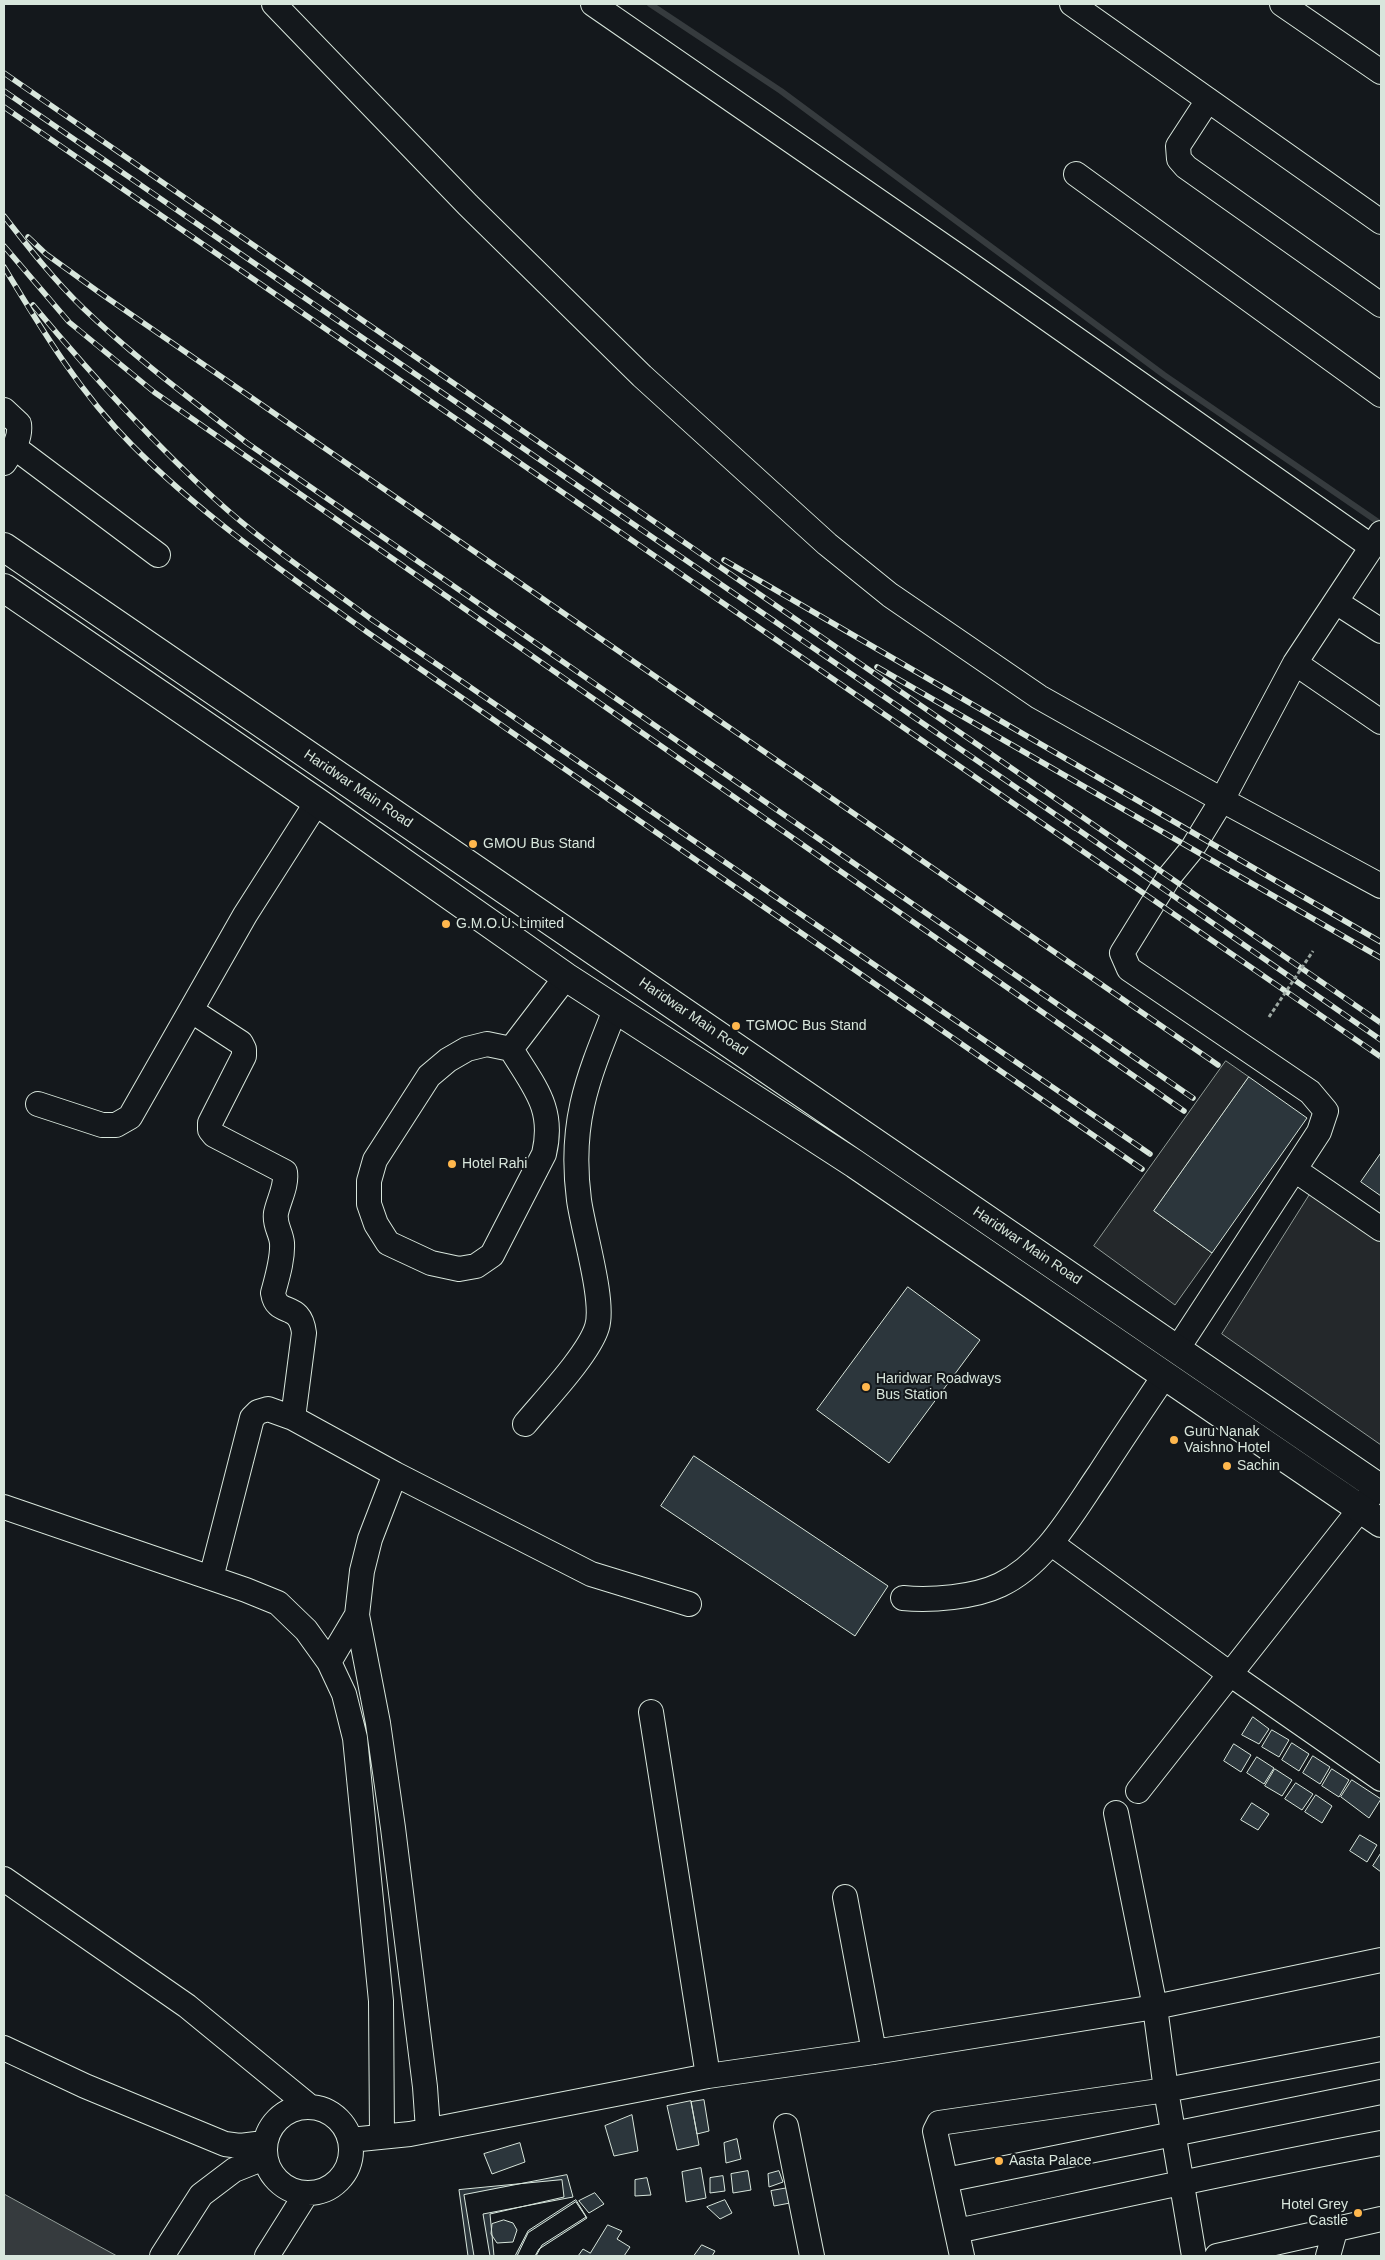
<!DOCTYPE html>
<style>
body{margin:0}
#map{position:relative;width:1385px;height:2260px;overflow:hidden;background:#14181c;font-family:Arial,sans-serif}
canvas{display:block}
.frame{position:absolute;inset:0;border:5px solid #d8e6dc;pointer-events:none}
</style>
<div id="map">
<canvas width="1385" height="2260"></canvas>
<div class="frame"></div>
</div>
<script>
const c = document.querySelector('canvas').getContext('2d');
c.lineJoin = 'round';
function fill(path, color) {
  c.fillStyle = color;
  c.fill(path, 'evenodd');
}
function trace(path, color, width, dash) {
  c.strokeStyle = color;
  c.lineWidth = width;
  c.lineCap = dash ? 'butt' : 'round';
  c.setLineDash(dash || []);
  c.stroke(path);
}
function write(font, color, halo, rows, align = 'center') {
  c.font = font + ' Arial,sans-serif';
  c.lineWidth = 4;
  c.setLineDash([]);
  c.textBaseline = 'middle';
  c.strokeStyle = halo;
  c.fillStyle = color;
  for (const [text, x, y, turn = 0] of rows) {
    c.save();
    c.translate(x, y);
    c.rotate((+turn || 0) * Math.PI / 180);
    c.textAlign = isNaN(turn) ? turn : align;
    if (halo) c.strokeText(text, 0, 0);
    c.fillText(text, 0, 0);
    c.restore();
  }
}
const parking = new Path2D(`
 M1226,1061l23,16 -95,134 58,42 -37,52 -81,-59z
 M1312,1191l69,48v206l-159,-111z`);
const water = new Path2D(`
 M4,2194l113,62h-113z`);
const stream = new Path2D(`
 M650,4l131,87 383,284 217,149`);
const building = new Path2D(`
 M1249,1077l58,41 -95,135 -58,-42z
 M1381,1153v43l-20,-14z
 M908,1287l72,53 -91,123 -72,-53z
 M694,1456l194,130 -33,50 -194,-130z
 M1253,1717l16,12 -10,15 -17,-9z
 M1272,1730l17,10 -10,17 -17,-10z
 M1292,1743l17,11 -10,17 -17,-11z
 M1234,1744l17,11 -10,17 -17,-11z
 M1313,1756l17,11 -10,17 -17,-11z
 M1257,1757l17,11 -10,16 -17,-11z
 M1275,1769l17,11 -10,16 -17,-10z
 M1332,1769l17,11 -10,17 -17,-11z
 M1352,1780l29,19 -12,19 -28,-21z
 M1296,1783l17,11 -11,16 -17,-11z
 M1316,1795l16,11 -10,17 -17,-11z
 M1252,1803l17,11 -11,16 -17,-10z
 M1360,1835l17,10 -10,17 -17,-11z
 M1381,1853v19l-8,-6z
 M704,2100l5,31 -12,3 -6,-32z
 M691,2101l8,44 -22,5 -10,-44z
 M632,2115l6,36 -24,5 -9,-30z
 M737,2139l4,20 -15,4 -2,-20z
 M520,2143l5,19 -33,12 -8,-20z
 M701,2168l5,30 -20,4 -4,-30z
 M748,2171l3,19 -18,3 -2,-19z
 M779,2171l4,11 -14,5 -1,-13z
 M567,2175l6,22 -90,17 7,42h-16l-10,-61z
 M723,2176l2,15 -15,2v-15z
 M647,2178l4,17 -16,1v-16z
 M562,2180l2,17 -74,17 4,42h-26l-9,-66z
 M788,2188l2,15 -16,3 -3,-15z
 M595,2193l9,11 -15,9 -10,-12z
 M576,2200l11,18 -48,31 -4,7h-20l13,-25z
 M725,2200l7,13 -12,6 -13,-12z
 M576,2202l10,15 -44,28 -6,11h-19l11,-23z
 M504,2220l9,3 4,7 -4,12 -16,1 -6,-9 1,-10z
 M608,2225l14,6 -5,8 13,8 -6,9h-46l5,-7 7,4z
 M702,2245l13,6 -3,5h-18z`);
const minor = new Path2D(`
 M274,4l194,201 174,171 185,168 63,51 149,102 183,103 159,86
 M593,4l375,259 404,284
 M1072,4l309,218
 M1282,4l99,68
 M1208,100l-30,46 1,13 7,8 195,138
 M1076,174l305,221
 M4,410l15,14c2,15 -7,27 -15,39
 M14,447l144,108
 M1336,602l45,29
 M1295,663l86,59
 M192,1011l49,32 3,6v7l-34,67v7l4,5 71,37c2,14 -6,27 -9,41 -2,12 5,19 6,30 1,16 -5,35 -9,50 4,25 27,7 31,40l-11,85
 M511,1049c23,38 44,59 33,105l-52,101 -16,11 -17,3 -28,-6 -43,-20 -12,-19 -7,-20v-23l6,-21 54,-84 19,-16 19,-11 20,-5 24,5 55,-72
 M38,1104l64,21h14l14,-8 115,-202 72,-113
 M1295,1170l86,59
 M1178,1348l141,-216 7,-21 -16,-19 -181,-123 -7,-16 47,-76 23,-28 30,-49 73,-137 86,-130
 M525,1424c19,-23 64,-70 72,-97 8,-26 -14,-97 -18,-127 -10,-77 8,-120 36,-190
 M395,1474l-25,65 -8,32 -5,44 21,108 15,105 32,259 3,43
 M4,1507l242,83 32,13 28,27 23,32 15,32 11,44 26,263 1,135
 M1052,1544l178,130 151,105
 M211,1578l41,-160 6,-6 10,-3 25,9 102,56 196,100 98,30
 M903,1598c28,3 72,-1 97,-13 45,-21 73,-73 100,-112 21,-33 43,-65 65,-98
 M329,1662l28,-47
 M651,1712l57,364
 M1138,1791l234,-297
 M1116,1813l39,194 11,83 28,166
 M4,1879l183,127 122,100
 M845,1897l29,155
 M4,2048l81,38 140,58 15,2 24,-3
 M265 2150a43 43 0 1 1 86 0a43 43 0 1 1-86 0Z
 M786,2126l26,130
 M350,2140l60,-6 298,-58 166,-24 281,-45 226,-47
 M946,2180l435,-88
 M957,2231c141,-30 282,-62 424,-88
 M162,2256l39,-61 33,-25 30,-12
 M267,2256l39,-62
 M962,2256l-27,-125 4,-8 227,-33 215,-41
 M1217,2256l164,-37
 M1328,2256l7,-25`);
const major = new Path2D(`
 M4,547l1377,942
 M4,588l313,214 249,175 289,187 526,359`);
const rail = new Path2D(`
 M4,73l1377,950
 M4,91l1071,737
 M4,107l1377,950
 M4,216c25,32 50,64 79,92 51,49 109,92 164,135l946,655
 M28,237l18,17 54,39 1118,772
 M4,246l65,76 85,70 1030,719
 M4,267c38,63 76,126 128,178 69,70 156,130 235,187l775,537
 M33,305c57,68 116,134 182,194 48,44 104,81 156,120l779,535
 M724,560l657,382
 M877,667l504,291
 M1070,824l311,216`);
const pathBridge = new Path2D(`
 M1269,1017l44,-66`);
const markers = [
 [473,844,5,"#ffb74d"],
 [446,924,5,"#ffb74d"],
 [736,1026,5,"#ffb74d"],
 [452,1164,5,"#ffb74d"],
 [866,1387,5,"#ffb74d"],
 [1174,1440,5,"#ffb74d"],
 [1227,1466,5,"#ffb74d"],
 [999,2161,5,"#ffb74d"],
 [1358,2213,5,"#ffb74d"]
];
const streetNames = [
 ["Haridwar Main Road",358,789,34],
 ["Haridwar Main Road",693,1017,34],
 ["Haridwar Main Road",1027,1246,34]
];
const poiNames = [
 ["GMOU Bus Stand",483,844],
 ["G.M.O.U. Limited",456,924],
 ["TGMOC Bus Stand",746,1026],
 ["Hotel Rahi",462,1164],
 ["Haridwar Roadways",876,1379],
 ["Bus Station",876,1395],
 ["Guru Nanak",1184,1432],
 ["Vaishno Hotel",1184,1448],
 ["Sachin",1237,1466],
 ["Aasta Palace",1009,2161],
 ["Hotel Grey",1348,2205,"right"],
 ["Castle",1348,2221,"right"]
];
fill(parking, '#24282b');
trace(parking, '#939e99', 1);
fill(water, '#363b3e');
trace(water, '#939e99', 1);
trace(stream, '#363b3e', 6);
fill(building, '#2c363c');
trace(building, '#d8e6dc', 1);
trace(minor, '#d8e6dc', 26);
trace(major, '#d8e6dc', 30);
trace(minor, '#14181c', 24);
trace(major, '#14181c', 28);
trace(rail, '#d8e6dc', 5.5);
trace(rail, '#14181c', 4, [11]);
trace(pathBridge, '#9da8a2', 3, [4, 2.5]);
for (const [x, y, r, color] of markers) {
  const dot = new Path2D();
  dot.arc(x, y, r, 0, 2 * Math.PI);
  c.fillStyle = color;
  c.fill(dot);
  trace(dot, '#14181c', 2);
}
write('14px', '#d8e6dc', '#14181c', streetNames);
write('14px', '#d8e6dc', '#14181c', poiNames, 'left');
</script>
